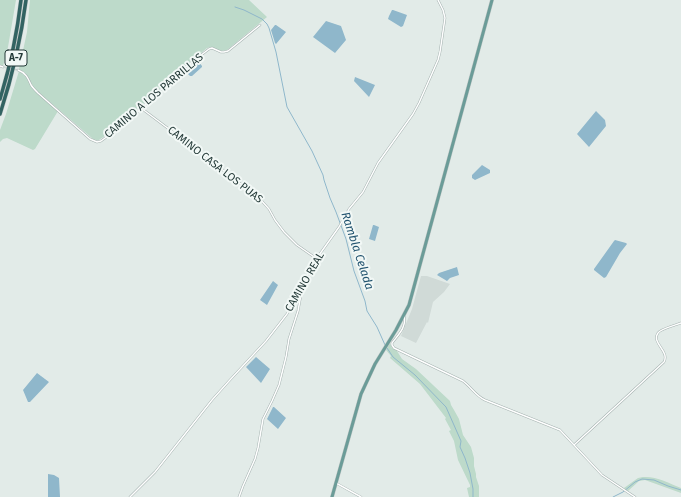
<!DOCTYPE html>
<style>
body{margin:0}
canvas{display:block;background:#e2ebe8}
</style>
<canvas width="681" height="497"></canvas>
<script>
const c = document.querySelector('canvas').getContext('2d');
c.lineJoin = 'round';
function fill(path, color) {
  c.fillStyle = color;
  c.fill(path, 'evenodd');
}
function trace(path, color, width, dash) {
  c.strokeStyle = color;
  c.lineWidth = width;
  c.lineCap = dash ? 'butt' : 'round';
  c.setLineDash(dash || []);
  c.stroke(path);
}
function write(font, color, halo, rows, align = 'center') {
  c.font = font + ' "Fira Sans",sans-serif';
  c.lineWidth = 4;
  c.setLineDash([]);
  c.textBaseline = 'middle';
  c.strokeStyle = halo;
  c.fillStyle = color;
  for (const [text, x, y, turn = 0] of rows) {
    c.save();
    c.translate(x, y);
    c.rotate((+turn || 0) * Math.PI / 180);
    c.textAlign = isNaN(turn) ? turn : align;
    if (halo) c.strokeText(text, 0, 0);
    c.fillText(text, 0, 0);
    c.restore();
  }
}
const built = new Path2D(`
 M421,276h6l23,8 -6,8 -11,10 -5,21 -1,-1 -11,21 -15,-7 11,-27z`);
const green = new Path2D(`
 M0,0h16l-8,47 -5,19 -3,-1z
 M30,0h219l18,17 -40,33 -6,1 -10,-4 -4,1 -37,31 -48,45 -23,16h-3l-3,-1 -58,-50c-7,-8 -4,-14 -16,-20l8,-37z
 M19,71l6,4 6,11 27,25 -23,38 -2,1 -26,-12 -4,1 -3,3v-12l6,-16z
 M390,343l2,5 5,2v1l5,8 14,10 34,32 1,4 3,5 5,9 4,16 8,12 3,11v8l2,8v3l3,9v11h-10l-2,-9 3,-1v-2l-12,-25 -4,-19 -5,-10 2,-1 -6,-11 1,-1 -26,-34 -30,-26 1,-2 -5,-6z
 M643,477c13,-1 26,6 38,11v5l-36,-13 -6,1 -11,10 -4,-3 14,-10z`);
const water = new Path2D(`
 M392,10h1l14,5 -4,11 -2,1 -13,-8 1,-3z
 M326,21l15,5 5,14 -11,13 -22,-16z
 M275,25h1l10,7 -10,12 -1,-1 -4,-13z
 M196,61h2l4,5v1l-10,9h-2l-4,-4v-2z
 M355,77l20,8 -6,12 -15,-16z
 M596,111l9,9 1,6 -17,21 -12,-13z
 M482,165l8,5v3l-15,7 -3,-2v-3z
 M373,225h1l5,2 -4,14 -6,-2z
 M615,240l11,3 1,1 -7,9 -14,24 -2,1 -10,-8v-1l20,-28z
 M457,267l2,8 -9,3 -3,3 -10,-6 2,-2z
 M273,281l5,4 -11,20 -7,-5z
 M256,357l14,12 -9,14 -15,-16z
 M37,373l12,9 -19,20h-2l-5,-12z
 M273,407h1l12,11 -8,11 -11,-10z
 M48,474l6,1 5,3 1,19h-12z`);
const stream = new Path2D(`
 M235,7l9,3 18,9 5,5 2,4 7,24 11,55 25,44 11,24 1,5 6,18 6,14 10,27 8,32 11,30 2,10 10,16 8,18
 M387,348l6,9 22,18 31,32 15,34 -1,6 5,11 5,15 3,16v8
 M613,497l10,-5 12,-10 7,-3 12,1 14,6 13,4`);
const streetTunnel = new Path2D(`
 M3,67l15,3`);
const street = new Path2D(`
 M0,66l3,1
 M18,70c8,3 10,8 13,15 2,3 4,5 7,8l52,46 7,3 4,-1 26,-19 56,-53 26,-20 3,-1 9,4h3l4,-1 32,-26
 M141,108l73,55 46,36 9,10 6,11 9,12 13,13 20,14
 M404,316c3,11 -6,19 -12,27v2l2,3 69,33c8,6 13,15 22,19l75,30 42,45 33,22
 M574,445l90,-83c6,-11 -13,-19 -6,-29 2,-4 18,-8 23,-10
 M336,483l25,14
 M130,497l25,-25 57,-72 17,-19 37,-40 21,-27 15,-26 10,-23 27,-38 10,-18 14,-17 15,-29 35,-49 6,-11 19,-43 2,-8 5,-34 -2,-8 -5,-10
 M239,497l4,-11 12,-27 3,-11 5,-29 9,-18 7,-16 7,-28 3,-18 9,-28 4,-22`);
const primary = new Path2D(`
 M332,497l29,-103 14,-30 21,-34 13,-25 83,-305`);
const highway = new Path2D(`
 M0,99c10,-32 17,-65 21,-99
 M0,114c12,-37 21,-75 26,-114`);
const shields = [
 [16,58,22]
];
const shieldNames = [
 ["A-7",16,58]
];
const streetNames = [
 ["CAMINO A LOS PARRILLAS",154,96,-40],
 ["CAMINO CASA LOS PUAS",215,165,38],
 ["CAMINO REAL",305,282,-60]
];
const waterNames = [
 ["Rambla Celada",357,251,72]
];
fill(built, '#d0dad7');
fill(green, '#bddaca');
fill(water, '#8fb7cb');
trace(stream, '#8fb7cb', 1);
trace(streetTunnel, '#bcc8c5', 1.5, [1.5, 1]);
trace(street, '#a5b2b0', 2.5);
trace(primary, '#c2c8c7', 4);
trace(highway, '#c2c8c7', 4.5);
trace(street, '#fff', 1.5);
trace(primary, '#6b9c98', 3);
trace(highway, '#326362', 3.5);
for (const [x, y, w] of shields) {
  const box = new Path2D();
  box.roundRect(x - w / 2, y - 8, w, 16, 3);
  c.fillStyle = '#f2f8f6';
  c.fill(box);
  trace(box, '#243a38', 1);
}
write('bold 10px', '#243a38', null, shieldNames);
write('11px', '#243a38', '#f2f8f6', streetNames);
write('italic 12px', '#245570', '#f2f8f6', waterNames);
</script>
